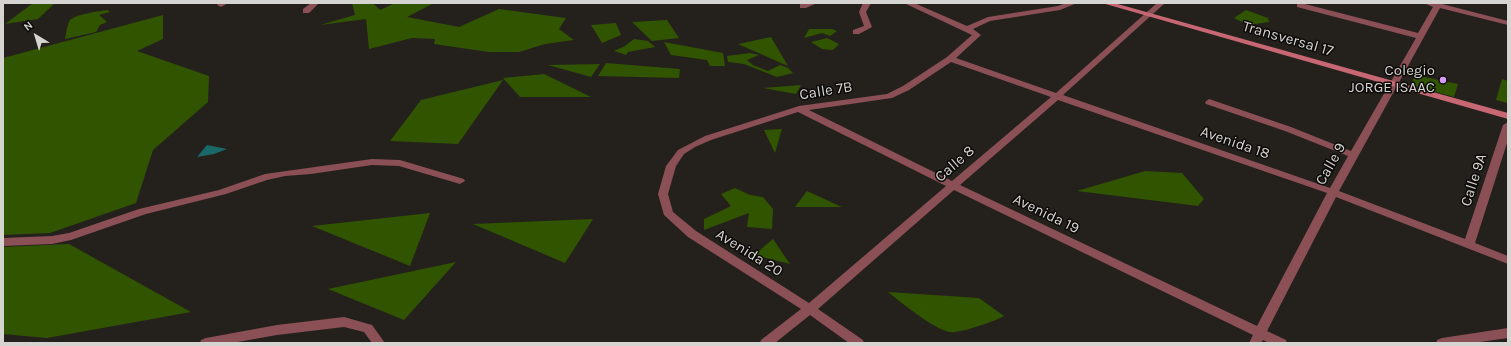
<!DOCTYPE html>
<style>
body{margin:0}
#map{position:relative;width:1511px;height:346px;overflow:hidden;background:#24211c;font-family:Karla,sans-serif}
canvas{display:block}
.frame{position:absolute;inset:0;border:4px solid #d6d4d0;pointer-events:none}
.north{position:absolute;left:16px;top:16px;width:40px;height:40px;-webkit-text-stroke:3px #0c0b09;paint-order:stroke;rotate:322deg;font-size:11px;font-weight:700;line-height:16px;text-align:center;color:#d6d4d0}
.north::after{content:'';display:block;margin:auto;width:14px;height:18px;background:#d6d4d0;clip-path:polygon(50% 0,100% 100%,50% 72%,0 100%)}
</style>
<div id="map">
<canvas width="1511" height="346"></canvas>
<div class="frame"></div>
<div class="north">N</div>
</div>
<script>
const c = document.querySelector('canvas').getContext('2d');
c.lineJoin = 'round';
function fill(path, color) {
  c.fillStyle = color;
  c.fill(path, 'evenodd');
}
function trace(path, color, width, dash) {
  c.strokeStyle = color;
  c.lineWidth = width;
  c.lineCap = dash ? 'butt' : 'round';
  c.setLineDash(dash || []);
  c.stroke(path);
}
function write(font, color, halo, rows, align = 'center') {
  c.font = font + ' Karla,sans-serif';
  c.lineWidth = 3;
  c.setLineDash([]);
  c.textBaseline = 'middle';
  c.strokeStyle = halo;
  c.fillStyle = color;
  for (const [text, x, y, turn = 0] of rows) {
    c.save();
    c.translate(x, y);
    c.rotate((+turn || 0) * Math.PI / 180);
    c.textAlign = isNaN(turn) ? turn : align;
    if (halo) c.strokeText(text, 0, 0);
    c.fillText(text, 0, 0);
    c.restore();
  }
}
const green = new Path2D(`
 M33,3h22l-17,16 -33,5z
 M352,3h21l7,7 15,-7h34l3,1 -25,13 52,10 40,-18 67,9 -7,11 15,11 -29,4 -26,8h-30l-55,-8 1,-5 -23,-1 -43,11 -3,-30 -46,6 35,-10z
 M108,10l2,2 -11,3 8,7 -7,3 -4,7 -31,7c1,-5 2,-14 5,-19 6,-6 30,-9 38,-10z
 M1246,10l22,8 1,4 -21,3 -14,-7z
 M163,15v24l-26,12 72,25 -1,26 -55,48 -17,53 -86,30 -47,2v-177z
 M667,20l12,18 -27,3 -20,-19z
 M616,23l5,12 -19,8 -11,-18z
 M809,29h23l5,2 -7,5 -8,-3 -18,5z
 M771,37l17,29 -50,-22z
 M827,38l12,6 -6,6 -11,-1 -11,-7z
 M634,39l14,2 7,6 -27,5 -2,3 -12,-4 11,-5z
 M664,42l59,11 2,13h-15l-3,-6 -36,-5z
 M750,53l9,2 -12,5 6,5 15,6 12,-6 8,3 5,5 -16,4 -33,-13 -16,-2 -1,-6z
 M606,63l74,6 -1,9 -81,-2z
 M600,64l-9,13 -43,-12z
 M544,74l47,23h-71l-17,-19z
 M1415,75l43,9 -4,13 -43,-12z
 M1502,79l6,2v22l-12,-3z
 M503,80l-45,64 -68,-3 31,-41z
 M801,85l-5,9 -33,-6z
 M782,129l-7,24 -11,-23z
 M1145,171l37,2 22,26 -6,7 -121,-15z
 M735,188l15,7 13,2 10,12 -1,20 -25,-2 2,-14 -45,17v-11l27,-13 -10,-12z
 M807,191l35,16h-47z
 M430,213l-20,53 -98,-40z
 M593,219l-28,44 -92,-39z
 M773,239l17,25 -36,-9z
 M68,244h1l122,68 -144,26 -44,-4v-87z
 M456,262l-52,58 -76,-31z
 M888,292l91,6 25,18c-8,5 -46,18 -54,16 -17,-3 -48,-29 -62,-40z`);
const water = new Path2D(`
 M207,145l20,4 -13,5 -17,3z`);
const street = new Path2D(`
 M219,3h9l-7,4 -4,-2z
 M311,3h8l-10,10h-6v-4z
 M805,3h12l-11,5h-6v-4z
 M863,3h8l-5,9 6,15 -13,7h-6v-4l11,-4 -5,-14z
 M904,3h10l53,23 21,-9 70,-11 8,-3h11l-17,7 -70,11 -17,8 8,6 -25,23 100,35 101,-90h8l-102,92 267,93 18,-32 -63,-25 -79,-27 -1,-2 4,-3 3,1 79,27 60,24 65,-113 -119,-31v-4h4l117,30 15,-26 -9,-4h19l-1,1 66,17v4l-68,-17 -101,183 126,48 38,-114 5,-3v18l-33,103 33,13v8l-172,-67 -69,134 19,9 1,3h-18l-6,-3 -2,3h-12l4,-8 -299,-145 -136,119 45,31 1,3h-15l-39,-28 -35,28h-15l1,-3 40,-31 -113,-72 -24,-22 -6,-21 8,-28 12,-16 27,-14 94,-30 88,-12 16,-8 44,-29 25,-22zM951,62l100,35 -99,84 -143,-71 83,-12 17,-8zM1058,100l269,93 -70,133 -297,-141zM798,112l148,74 -137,117 -113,-72 -23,-19 -5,-18 8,-28 8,-12 11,-7 16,-7z
 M372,159l28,1 64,19 1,2 -5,3 -61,-18 -27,-1 -61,9 -26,2 -18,4 -41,14 -80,20 -75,26 -19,4 -49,2v-8l49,-2 17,-3 70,-24 80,-19 46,-16z
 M344,317l28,8 13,18h-13l-8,-11 -20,-5 -67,8 -45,8h-32l1,-3 5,-2 71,-13z
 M1508,328v10l-35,5h-37l1,-3 5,-2z`);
const secondary = new Path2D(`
 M1102,3h12l394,110v6z`);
const markers = [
 [1443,80,4,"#d59cfb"]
];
const streetNames = [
 ["Transversal 17",1288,39,16],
 ["Calle 7B",826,91,-9],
 ["Avenida 18",1235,143,19],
 ["Calle 8",955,164,-41],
 ["Calle 9",1331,164,-61],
 ["Calle 9A",1474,180,-72],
 ["Avenida 19",1046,214,26],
 ["Avenida 20",749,253,32]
];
const poiNames = [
 ["Colegio",1435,71],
 ["JORGE ISAAC",1435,88]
];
fill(green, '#315400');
fill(water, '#1b6869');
fill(street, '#8b4f56');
fill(secondary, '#c66773');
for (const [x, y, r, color] of markers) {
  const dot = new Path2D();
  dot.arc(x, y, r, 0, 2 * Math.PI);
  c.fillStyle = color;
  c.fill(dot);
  trace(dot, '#0c0b09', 1.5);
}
write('15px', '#d6d4d0', '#0c0b09', streetNames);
write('15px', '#d6d4d0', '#0c0b09', poiNames, 'right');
</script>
